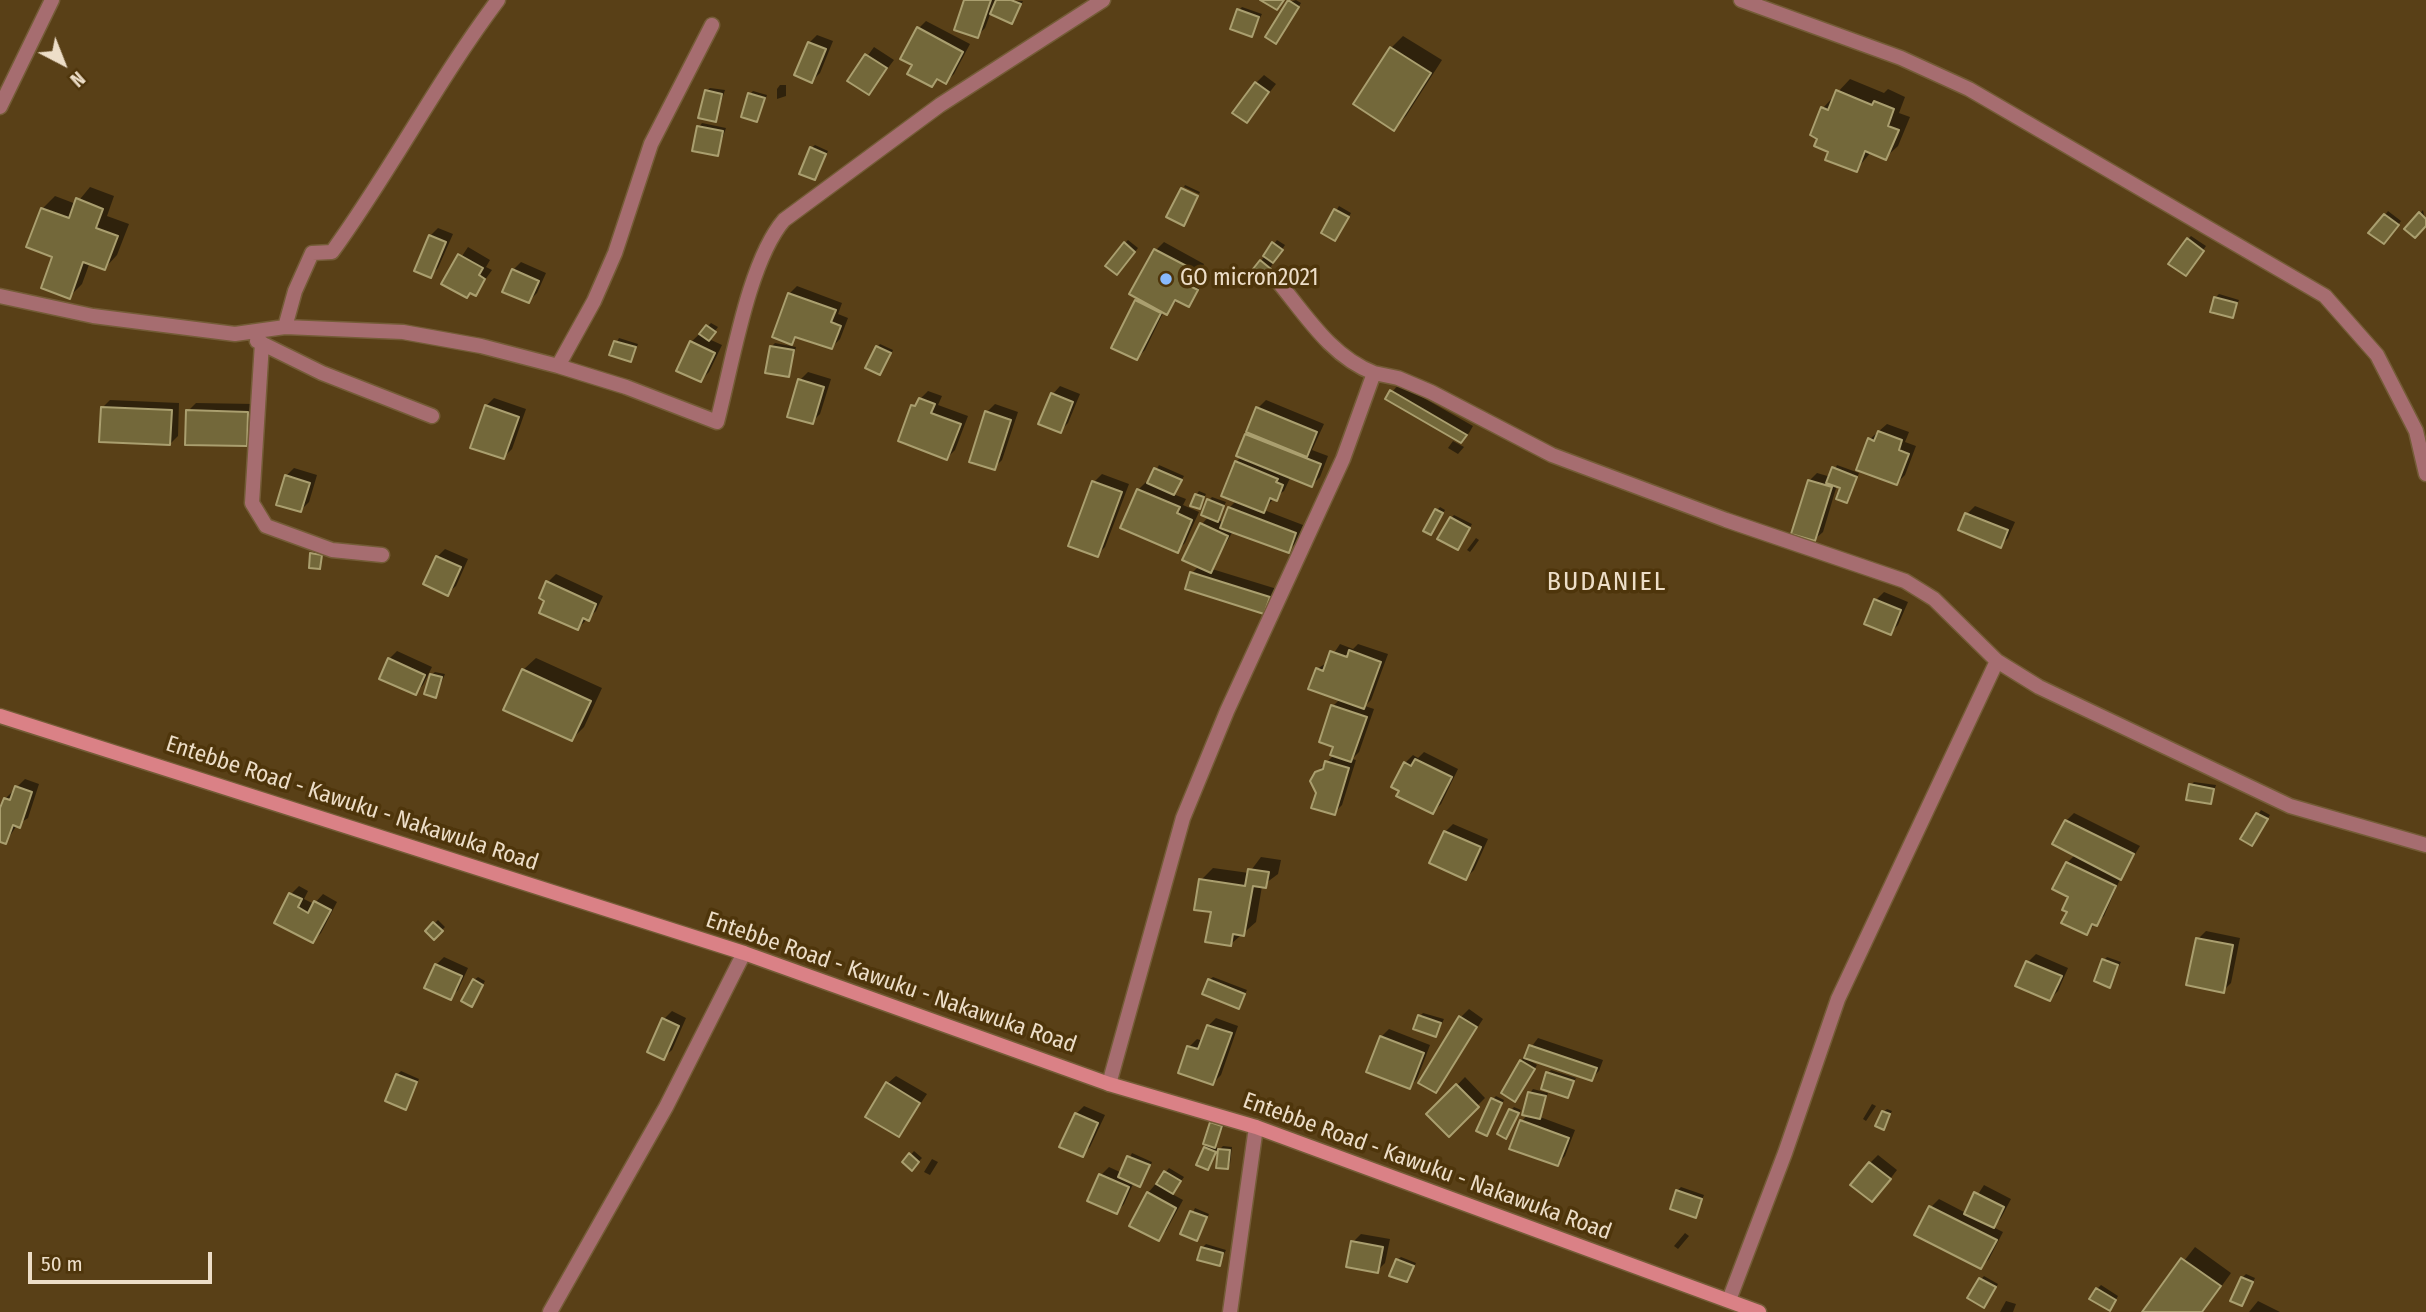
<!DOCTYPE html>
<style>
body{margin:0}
#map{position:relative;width:2426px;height:1312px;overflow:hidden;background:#594017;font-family:"Fira Sans Condensed",sans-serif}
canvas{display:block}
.north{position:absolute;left:28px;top:28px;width:70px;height:70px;-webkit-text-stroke:5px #4e350b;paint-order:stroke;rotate:138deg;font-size:19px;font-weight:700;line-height:28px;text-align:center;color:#eddec8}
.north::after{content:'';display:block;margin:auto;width:24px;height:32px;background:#eddec8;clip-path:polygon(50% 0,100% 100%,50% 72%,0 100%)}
.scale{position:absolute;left:28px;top:1252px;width:184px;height:32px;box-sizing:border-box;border:4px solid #eddec8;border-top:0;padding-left:9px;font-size:21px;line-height:24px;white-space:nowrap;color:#eddec8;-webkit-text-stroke:5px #4e350b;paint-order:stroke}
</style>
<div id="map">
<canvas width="2426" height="1312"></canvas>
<div class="north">N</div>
<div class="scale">50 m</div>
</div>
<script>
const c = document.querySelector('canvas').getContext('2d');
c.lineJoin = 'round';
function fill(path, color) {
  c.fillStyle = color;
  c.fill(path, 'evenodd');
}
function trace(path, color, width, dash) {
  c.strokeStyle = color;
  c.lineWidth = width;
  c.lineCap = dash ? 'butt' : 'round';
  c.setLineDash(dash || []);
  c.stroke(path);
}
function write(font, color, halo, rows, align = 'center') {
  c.font = font + ' "Fira Sans Condensed",sans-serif';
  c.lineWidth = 7;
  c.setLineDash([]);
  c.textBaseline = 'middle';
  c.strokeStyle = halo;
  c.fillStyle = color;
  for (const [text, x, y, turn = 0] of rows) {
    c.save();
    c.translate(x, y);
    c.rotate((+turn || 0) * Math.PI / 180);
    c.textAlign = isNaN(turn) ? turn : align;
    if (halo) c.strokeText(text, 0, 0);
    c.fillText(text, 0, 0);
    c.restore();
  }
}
const shadow = new Path2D(`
 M966,0h29l1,5 2,-5 25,1 -11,21 -21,-10 -6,16 -8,8z
 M1296,0l5,3 -22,35 10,-36z
 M1242,7l20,7 -11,21 -12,-25z
 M926,21l44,23 -16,30 -8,8 -7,-4 -7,7 -18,-21 4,-35z
 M817,35l16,6 -13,32 -8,8 -3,-38z
 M1403,36l39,24 -36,56 -12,12 -3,-80z
 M874,47l20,13 -25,33 -19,-13z
 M1264,75l12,9 -29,37 9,-38z
 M1850,79l34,14 4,-4 17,8 -6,16 11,4 -12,29 -13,12 -14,-6 -15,18 -26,-19 -7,-43z
 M780,85h6v11l-9,3v-10z
 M710,88l15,2 -10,30 -9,-29z
 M753,91l14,4 -10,25 -7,-26z
 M702,123l24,5 -9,26 -18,-27z
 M815,145l13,6 -14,27 -3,-30z
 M1185,185l15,7 -1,2 -15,-7z
 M90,187l24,9 -7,20 22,8 -12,31 -12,13 -15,-6 -8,22 -13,13 -27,-88 13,-13 21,8z
 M1339,206l12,7 -13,22 -15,-3z
 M2423,210l3,14 -20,5z
 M2388,211l13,10 -14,18 -2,-24z
 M438,228l15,6 -15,34 -8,8v-40z
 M2191,236l15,10 -17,24 -1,-31z
 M1128,240l10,8 -17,22 4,-27z
 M1277,240l8,5 -21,32 -3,-16z
 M1164,242l40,22 -7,13 7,4 -16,23 -10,-5 -11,14 -3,-2 -19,39 -8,8v-57l3,-3 -8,-5 24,-43z
 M468,247l22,13 -4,7 6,3 -17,24 -31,-11z
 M521,262l25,11 -9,20 -8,8 -16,-31z
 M797,286l45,17 -4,11 10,4 -8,21 -8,8 -34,-11 -6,7 -3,-49z
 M2219,294l20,6 -7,16 -17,-18z
 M711,323l7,4 -9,12 13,6 -13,27 -8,8 -10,-38z
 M619,338l19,6 -7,16 -20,-6z
 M775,343l21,4 -8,29 -17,-29z
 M880,344l13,6 -10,20 -6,-23z
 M808,372l23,7 -11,35 -8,8 -12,-42z
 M1399,384l74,42 -4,7 -8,8 -69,-49z
 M1060,386l20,8 -12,29 -8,8 -7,-37z
 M928,391l14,5 -4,9 30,11 -13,34 -8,8 -34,-52z
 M494,398l32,11 -14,40 -8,8 -18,-51z
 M110,400l69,3 -1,33 -8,8 -68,-36z
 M1266,400l58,24 -12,26 16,6 -8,21 -8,8 -21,-9 -7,15 -10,7 -10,12 39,15 -7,18 -8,8 -55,-20 -21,38 65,20 -5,15 -8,8 -72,-39 7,-7 -14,-7 17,-35 7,-8v-16l3,-3 14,5 -9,17 7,4 5,-15 8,-8 -1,-38 6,-6 16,-48z
 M196,403l59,1 -1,33 -8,7 -58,-33z
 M995,404l23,8 -16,48 -8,8 -7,-56z
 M1887,424l22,8 -4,10 11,4 -11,29 -8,8 -27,-44z
 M1453,441l11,6 -6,7 -10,-6z
 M1159,465l25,11 -11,18 13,5 -3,6 16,7 -14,31 -8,8 -39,-61 8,-8 3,1z
 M1837,465l22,8 -12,28 -4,-14 -6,-2 -14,47 -8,7 -6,-58 8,-8 14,4z
 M294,468l23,7 -8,27 -8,8 -15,-34z
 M1102,474l27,10 -24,63 -8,8 -3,-73z
 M1199,491l7,3 -7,13 -3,-12z
 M1975,506l40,16 -7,16 -8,8 -40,-17 7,-15z
 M1440,507l5,3 -11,19 2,-18z
 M1454,515l18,9 -14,24 -7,-30z
 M1476,538l3,2 -9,12 -3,-2z
 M445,549l23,10 -12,27 -8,7 -23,-10 12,-26z
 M315,551l9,1 -5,15 -7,-13z
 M556,574l47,22 -7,15 -18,17 -32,-28 2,-18z
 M1884,592l24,10 -10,23 -8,8 -14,-33z
 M1340,644l13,5 5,-5 30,10 -17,46 -6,6 9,3 -15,43 -7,7 4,1 -14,45 -8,8 -16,-20 -2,-20 18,-18 -1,-49 7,-7 -23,-30 11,-7z
 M397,651l35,16 -9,18 -8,8 -26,-34z
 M536,658l66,30 -18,39 -12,12 -49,-69z
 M435,672l10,2 -9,22 -5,-21z
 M1424,752l34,17 -17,35 -8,8 -32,-22 4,-27 8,-8 5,3z
 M25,779l14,5 -11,34 -11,7 -11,17 -6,-1v-28l5,-14z
 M2194,782l22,3 -6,17 -19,-17z
 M2261,810l9,5 -18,29 -9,-5z
 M2074,813l66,33 -19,31 -17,39 -18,17 -17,-22 -2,-48 8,-8 -9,-34z
 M1453,824l35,15 -14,31 -8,8 -21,-46z
 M1261,857l20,3 -3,14 -16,12 -6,36 -25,22 -30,-64 12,-12 36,5z
 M299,886l9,5 -4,8 10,5 9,-10 14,8 -16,31 -8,8 -22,-47z
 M438,920l7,7 -11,11 -7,-7z
 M2206,931l34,7 -9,45 -8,8 -25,-52z
 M2036,954l32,14 -10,23 -8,8 -22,-37z
 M444,957l24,11 -10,22 -8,8 -14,-33z
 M2107,957l14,5 -12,23 -5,-25z
 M478,977l7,4 -13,24 2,-25z
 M1213,977l34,13 -9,17 -29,-27z
 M1469,1009l14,10 -47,72 25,-74z
 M672,1011l14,7 -14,32 -8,7v-38z
 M1423,1013l21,6 -8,16 -16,-19z
 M1216,1018l22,8 -17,49 -8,8 -24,-36 8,-8 6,2 5,-15z
 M1389,1029l41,16 -13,34 -8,8 -28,-50z
 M1538,1038l65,22 -4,11 -8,8 -64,-20 10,6 -19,31 3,-35z
 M1551,1070l25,8 -9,18 -19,-23z
 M401,1071l18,8 -14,29 -8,-33z
 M896,1076l31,18 -28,41 -11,-52z
 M1465,1077l20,21 -36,36 -20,-20z
 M1533,1089l15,4 -8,24 35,13 -10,26 -8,8 -35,-43 6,-7 2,-21z
 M1496,1096l8,4 -17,34 6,-35z
 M1872,1104l4,2 -10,15 -3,-2z
 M1084,1106l21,9 -15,32 -8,8 -6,-41z
 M1514,1107l7,3 -12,23 2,-23z
 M1887,1109l5,2 -9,16v-15z
 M1215,1120l10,3 -11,24 4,1 -11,20 -2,-20z
 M1223,1146l9,1 -2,17 -3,3 -9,-1 2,-17z
 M914,1151l8,7 -10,10 -8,-6z
 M1132,1153l20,9 -8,19 -4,4 -6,-3 -10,22 -7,8 -16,-37 8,-8 13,6z
 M1878,1155l19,15 -17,22 -10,-29z
 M932,1159l6,3 -8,13 -6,-3z
 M1169,1168l15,9 -12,17 11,6 -17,31 -8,8 -10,-46z
 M1984,1185l27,14 -10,19 -8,9 10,5 -14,27 -8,8 -50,-60 8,-8 27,14z
 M1681,1187l23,8 -9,21 -18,-25z
 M1195,1208l14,6 -13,25 -13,-6z
 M1685,1233l4,3 -11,13 -4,-3z
 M1361,1234l29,5 -5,24 -8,8 -24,-29z
 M1206,1244l20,6 -7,14 -17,-16z
 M2195,1247l36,26 -28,39h-59z
 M1401,1257l15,6 -9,17 -10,-20z
 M2246,1274l9,4 -13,26v-26z
 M1984,1276l14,8 -11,18 -6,-23z
 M2101,1285l17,11 -5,9 -16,-16z
 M2006,1301l10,3 -3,8h-13z
 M2258,1301l22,11h-31z`);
const building = new Path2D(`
 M964,0h27l-13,38 -24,-8z
 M996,0h15l10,4 -9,20 -22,-10z
 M1260,0h24l-7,10z
 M1288,0l11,7 -23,37 -11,-7z
 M1237,9l22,8 -7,20 -22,-8z
 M917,27l46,25 -17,32 -9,-5 -5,8 -25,-13 5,-9 -12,-6z
 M808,42l18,7 -14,34 -18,-8z
 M1390,47l41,26 -37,58 -41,-27z
 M865,54l22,14 -18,27 -22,-14z
 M1255,82l14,10 -22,31 -15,-10z
 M705,90l17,4 -6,28 -18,-4z
 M1836,90l36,15 2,-4 20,8 -6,17 11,4 -13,30 -21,-9 -8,21 -32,-12 3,-8 -14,-6 3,-7 -7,-4 11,-28 7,3z
 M748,93l17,5 -8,24 -16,-5z
 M697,126l26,5 -5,25 -26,-5z
 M810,147l16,7 -11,26 -16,-6z
 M1181,188l17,8 -14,30 -18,-9z
 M76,198l27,11 -7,19 22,8 -13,34 -22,-8 -13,37 -29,-11 11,-31 -26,-10 15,-39 28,10z
 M1334,209l15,8 -14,24 -14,-8z
 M2419,212l7,7v7l-11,12 -11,-9z
 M2384,214l15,11 -15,19 -16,-11z
 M429,235l17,7 -15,36 -17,-7z
 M2187,238l17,13 -18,25 -18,-12z
 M1124,242l11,10 -18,23 -12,-9z
 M1272,242l11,8 -10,13 -10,-7z
 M1154,249l44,23 -8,14 8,4 -9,17 -14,-7 -8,15 -38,-21z
 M458,254l25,14 -4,7 6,4 -9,17 -6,-3 -3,5 -26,-14z
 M1260,260l11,9 -11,14 -11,-9z
 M512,269l27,12 -10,22 -27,-11z
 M788,293l48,17 -5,12 10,4 -9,23 -37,-12 -3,8 -20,-8z
 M2214,297l23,6 -4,15 -23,-6z
 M1135,300l26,13 -24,47 -26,-12z
 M706,325l10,7 -7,9 -10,-7z
 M614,341l22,6 -5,15 -22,-7z
 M690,341l25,12 -14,29 -25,-11z
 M770,346l24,4 -5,27 -24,-4z
 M876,346l15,7 -11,22 -15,-7z
 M798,379l26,8 -11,37 -26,-7z
 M1390,390l77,45 -6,8 -76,-44z
 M1051,393l22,9 -12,31 -23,-9z
 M919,398l16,6 -4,9 30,11 -14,36 -49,-19 13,-36 4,1z
 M485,405l34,12 -15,42 -34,-11z
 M101,407l71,3 -2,35 -71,-3z
 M1256,407l61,25 -10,25 -61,-25z
 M186,410l62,2 -1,34 -62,-1z
 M985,411l26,9 -16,50 -26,-8z
 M1878,431l24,9 -3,10 10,4 -12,31 -41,-15 12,-32 6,3z
 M1245,434l76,30 -9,23 -76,-31z
 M1235,461l43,18 -2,3 7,3 -6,16 -7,-3 -6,15 -43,-17z
 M1832,467l25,10 -10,26 -11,-4 4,-11 -14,-5z
 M1154,468l28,12 -8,15 -27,-12z
 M285,475l25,8 -9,29 -25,-7z
 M1808,480l24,7 -17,54 -24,-7z
 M1092,481l30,11 -24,65 -30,-11z
 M1137,489l43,18 -3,6 15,7 -14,33 -58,-25z
 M1195,494l9,3 -4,12 -10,-3z
 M1207,499l17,7 -6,16 -17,-7z
 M1228,507l68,26 -7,20 -69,-25z
 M1435,509l8,4 -12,22 -8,-4z
 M1965,513l43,17 -7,18 -43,-18z
 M1450,517l20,11 -12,22 -21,-11z
 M1200,523l28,13 -17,37 -29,-13z
 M310,553l12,2 -2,14 -11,-1z
 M436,556l25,11 -13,29 -25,-12z
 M1190,572l80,25 -6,17 -79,-25z
 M546,581l50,23 -7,17 -6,-3 -5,12 -39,-17 5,-12 -5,-3z
 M1874,599l27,11 -10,25 -27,-11z
 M1349,650l32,12 -17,47 -56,-20 8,-21 7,3 7,-20 17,6z
 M388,658l37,17 -9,20 -37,-16z
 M522,669l69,32 -19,40 -69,-31z
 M430,674l12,3 -6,21 -12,-4z
 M1331,705l36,12 -16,45 -21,-7 3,-8 -14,-5z
 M1415,759l37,18 -19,37 -37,-18 3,-5 -8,-4 13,-25 7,4z
 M1325,761l24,7 -14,47 -24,-7 5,-15 -6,-12 5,-9 8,-3z
 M2189,784l25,5 -3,15 -25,-4z
 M15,786l17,6 -12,36 -7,-3 -7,19 -6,-2v-34l4,-10 6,2z
 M2256,813l12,6 -16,27 -12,-7z
 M2065,820l69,34 -13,26 -69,-36z
 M1444,831l37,16 -15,33 -37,-17z
 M2066,862l50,24 -19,40 -5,-2 -5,11 -26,-12 6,-11 -5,-2 6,-13 -16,-8z
 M1248,869l21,3 -3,16 -13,-2 -9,50 -11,-2 -2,12 -26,-4 6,-30 -17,-2 5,-31 46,7z
 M289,893l13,6 -4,8 10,6 6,-12 17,9 -18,33 -39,-20z
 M433,922l10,9 -9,9 -9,-9z
 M2196,938l37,7 -9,48 -38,-8z
 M2102,959l16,6 -8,23 -16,-7z
 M2026,961l36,15 -12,25 -35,-15z
 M435,964l27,12 -11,24 -27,-12z
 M473,979l10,6 -11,22 -11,-6z
 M1208,979l37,15 -6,15 -37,-15z
 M1418,1015l23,8 -5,14 -23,-8z
 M1459,1016l18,11 -41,66 -18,-10z
 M662,1018l17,8 -15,34 -17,-8z
 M1207,1025l25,8 -19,52 -35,-12 9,-27 11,3z
 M1380,1036l44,17 -14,36 -44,-17z
 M1529,1045l68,23 -5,13 -68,-23z
 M1520,1060l15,9 -20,33 -14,-9z
 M1546,1072l28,9 -6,17 -27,-9z
 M396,1074l21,8 -11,28 -21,-9z
 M886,1082l34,21 -21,34 -34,-20z
 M1456,1084l23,23 -30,30 -23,-23z
 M1528,1092l18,4 -6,23 -18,-4z
 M1491,1098l11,5 -15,33 -11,-5z
 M1509,1109l10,4 -13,26 -9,-5z
 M1882,1111l8,3 -6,16 -9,-4z
 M1075,1113l23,10 -15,34 -24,-10z
 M1520,1120l49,18 -11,28 -49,-17z
 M1210,1122l12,4 -7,22 -12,-4z
 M1204,1147l12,5 -8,18 -12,-5z
 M1218,1149l12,1 -2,19 -12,-1z
 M909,1153l10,9 -7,9 -10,-9z
 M1127,1156l23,9 -10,22 -22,-10z
 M1869,1162l22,17 -19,23 -22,-17z
 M1164,1171l17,10 -8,13 -17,-10z
 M1099,1174l30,13 -12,27 -30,-13z
 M1676,1190l26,9 -6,19 -26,-9z
 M1147,1192l29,16 -17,33 -30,-15z
 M1974,1192l30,15 -10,21 -30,-14z
 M1929,1206l68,34 -16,29 -67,-34z
 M1190,1211l17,6 -10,24 -17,-7z
 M1351,1241l32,6 -5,26 -32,-6z
 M1201,1247l22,6 -3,13 -23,-6z
 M2181,1258l40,28 -19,26h-60z
 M1396,1259l18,7 -7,16 -18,-6z
 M2241,1277l12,5 -11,24 -12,-5z
 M1979,1278l17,9 -12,21 -17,-10z
 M2096,1288l20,12 -6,11 -21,-12z`);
const street = new Path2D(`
 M1741,0l160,58 68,31 356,207 52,59 39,76 10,43
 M0,107l52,-107
 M0,296l93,20 142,18 50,-7 118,5 78,14 77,20 68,21 91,35c15,-56 31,-160 67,-202l156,-115 163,-105
 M285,327l10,-36 17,-38 20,-1c59,-81 105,-171 166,-252
 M257,341l65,32 110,43
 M262,343l-10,160 14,23 66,24 50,5
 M558,366l36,-65 21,-48 36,-109 61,-119
 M1374,373l24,5 33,14 121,63 174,65 179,61 29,18 63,62 42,26 251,119 136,39
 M1109,1084l74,-266 44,-107 116,-252 31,-86c-43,-16 -69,-59 -98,-94
 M1729,1300l56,-147 53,-154 159,-338
 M550,1312l116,-205 78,-154
 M1230,1312l26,-185`);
const secondary = new Path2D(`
 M0,716l744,237 365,131 147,43 503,185`);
const markers = [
 [1166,279,7,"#89bafc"]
];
const poiNames = [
 ["GO micron2021",1180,279]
];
const streetNames = [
 ["Entebbe Road - Kawuku - Nakawuka Road",352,804,18],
 ["Entebbe Road - Kawuku - Nakawuka Road",891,983,19],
 ["Entebbe Road - Kawuku - Nakawuka Road",1427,1167,20]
];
const quarterNames = [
 ["BUDANIEL",1607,583]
];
fill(shadow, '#0007');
fill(building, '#73683a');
trace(building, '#aa9f6f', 2);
trace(street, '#745c37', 17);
trace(secondary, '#745c37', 17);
trace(street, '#a66d70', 14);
trace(secondary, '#da8186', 14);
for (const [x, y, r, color] of markers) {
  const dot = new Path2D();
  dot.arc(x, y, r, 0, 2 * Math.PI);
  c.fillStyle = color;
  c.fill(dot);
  trace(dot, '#4e350b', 2.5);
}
write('23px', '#eddec8', '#4e350b', poiNames, 'left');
write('23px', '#eddec8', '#4e350b', streetNames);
c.letterSpacing = '2px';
write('26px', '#eddec8', '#4e350b', quarterNames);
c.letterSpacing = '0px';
</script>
